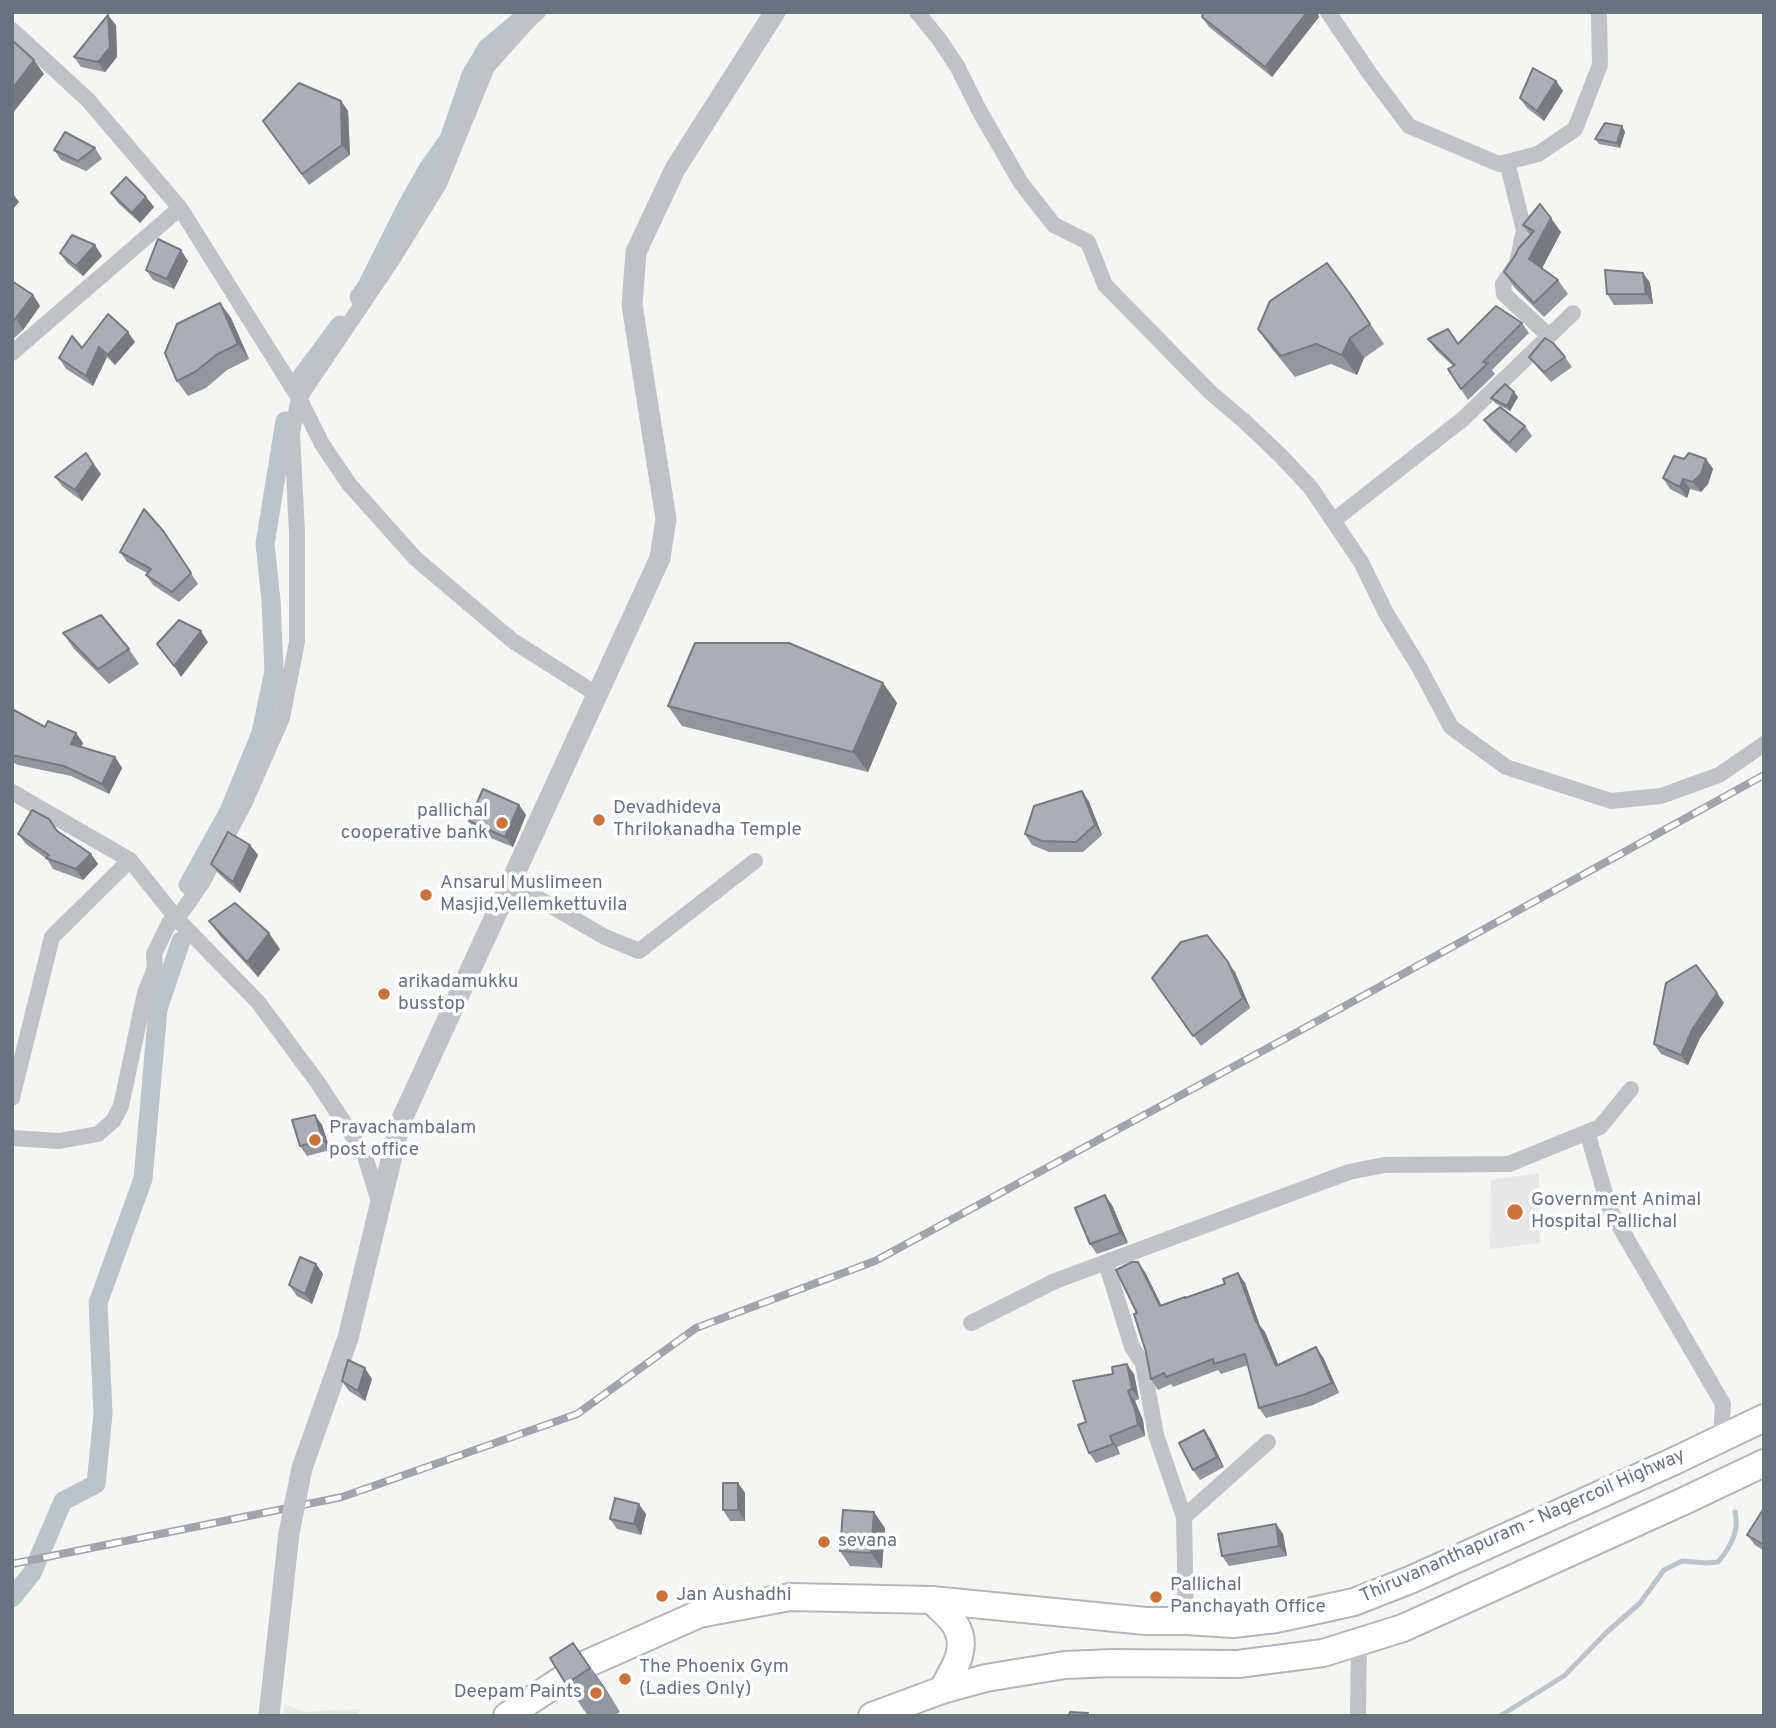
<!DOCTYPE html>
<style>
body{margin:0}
#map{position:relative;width:1776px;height:1728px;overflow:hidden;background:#f5f6f3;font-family:Overpass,sans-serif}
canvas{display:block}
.frame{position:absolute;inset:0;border:14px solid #697280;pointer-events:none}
</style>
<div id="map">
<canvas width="1776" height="1728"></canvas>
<div class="frame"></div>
</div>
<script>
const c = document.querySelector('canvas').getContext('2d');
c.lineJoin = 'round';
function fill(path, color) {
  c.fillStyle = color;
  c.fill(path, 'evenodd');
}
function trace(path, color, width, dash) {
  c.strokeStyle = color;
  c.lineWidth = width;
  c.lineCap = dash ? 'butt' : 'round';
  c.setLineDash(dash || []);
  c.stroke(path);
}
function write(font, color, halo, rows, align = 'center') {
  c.font = font + ' Overpass,sans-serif';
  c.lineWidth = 7;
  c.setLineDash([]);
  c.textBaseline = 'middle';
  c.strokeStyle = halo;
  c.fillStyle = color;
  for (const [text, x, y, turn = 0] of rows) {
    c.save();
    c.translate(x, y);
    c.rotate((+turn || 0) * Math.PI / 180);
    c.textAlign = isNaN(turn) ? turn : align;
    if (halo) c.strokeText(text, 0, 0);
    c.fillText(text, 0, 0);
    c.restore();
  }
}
const built = new Path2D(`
 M1539,1173l1,70 -50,6 1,-69z
 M285,1704l19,8 56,-3 -3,7h-74z`);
const stream = new Path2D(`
 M1500,1716l64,-40 43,-44 33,-29 24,-33 18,-9 24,2 12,-1c12,-14 22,-32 17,-50`);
const canal = new Path2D(`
 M359,297l8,-11 41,-82 21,-37 20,-28 22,-64 16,-27 43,-36
 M297,387l2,-7 41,-55
 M188,885l41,-74 32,-78 13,-62 -3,-71 -6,-56 20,-123
 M12,1598l20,-25 31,-72 33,-17 7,-70 -5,-111 45,-124 15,-170 23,-68`);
const minor = new Path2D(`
 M917,12l22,27 18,27 22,44 42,73 33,42 34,17 17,43 106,108 32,27 37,35 31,33 50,74 25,51 33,54 32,60 55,40 105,34 50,-5 58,-21 45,-31
 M1328,12l42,62 39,52 90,38 39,-10 37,-25 25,-64 -1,-53
 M12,30l76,70 92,108 119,190 23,46 27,40 67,75 97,82 85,54
 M1507,162l17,68 -7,33 -14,21 1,10 45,42
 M12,353l168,-145
 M1333,521l130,-102 110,-106
 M12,792l118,68 47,59 81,83 60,81 46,70 16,52
 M510,882l95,55 34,14 116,-90
 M12,1098l40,-161 78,-77
 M1587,1132l23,78 113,194 -2,34
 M12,1138l47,3 39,-7 15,-13 8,-15 24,-113 10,-25 -1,-14 15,-31 8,-4 25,-36 42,-79 38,-86 15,-76v-109l-5,-100 7,-35 93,-138 47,-76 48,-117 43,-48 8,-7
 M1106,1263l26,84 11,17 13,71 28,82 2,104
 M971,1323l84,-42 294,-109 35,-7 125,-1 91,-37 31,-38
 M1184,1517l84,-75
 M1358,1716l1,-74`);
const tertiary = new Path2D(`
 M302,1468l46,-130 52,-215 260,-565 6,-39 -34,-214 4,-53 39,-83 100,-157
 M269,1716l20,-183`);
const primary = new Path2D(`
 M932,1600c7,8 18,16 24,26 13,22 -3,45 -14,64
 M507,1716l77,-51 115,-51 91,-17 142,3 214,21h40l47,3 43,-5 78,-17 56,-22 260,-117 94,-45
 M872,1716l70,-26 44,-12 79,-13 48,-2 125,1 85,-11 80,-25 281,-127 80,-38`);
const rail = new Path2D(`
 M12,1564l330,-67 235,-83 119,-86 179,-67 426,-231 463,-255`);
const tertiaryBridge = new Path2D(`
 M289,1533l13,-65`);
const wall = new Path2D(`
 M1202,17h117l-47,60 -63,-50z
 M116,25l1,32 -12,15 -24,-5 -7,-10z
 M1556,81l7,10 -19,30 -17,-13 -7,-10z
 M341,101l7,10 2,44 -41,30 -46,-64z
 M1622,126l3,6 -5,16 -21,-4 -4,-5z
 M95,148l7,11 -16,12 -25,-11 -7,-10z
 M111,193l35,4 8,10 -14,16 -22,-20z
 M1523,225l38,7 -19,36 16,12 10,14 -24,23 -30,-30 -10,-15 26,-37z
 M60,253l42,3 -19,20 -16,-13z
 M188,261l-14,28 -21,-9 -7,-10z
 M1643,273l7,10 3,21 -39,1 -7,-11z
 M12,281l21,14 7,11 -17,24 -11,10z
 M1350,294l34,50 -20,14 -7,17 -26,-11 -36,13 -23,-28 -14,-20z
 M220,303l11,15 18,41 -22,11 -21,18 -18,8 -11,-15z
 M1522,323l7,10 -37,37 3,4 -27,26 -7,-11 -8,-23 -17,-16 -8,-11 30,5z
 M135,342l-20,23 -8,-8 -14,29 -27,-17 -7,-11 23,-10z
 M1529,357h36l7,10 -21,15 -14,-15z
 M1514,392l4,5 -8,14 -15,-8 -4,-5z
 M1484,420l41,6 7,10 -16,17 -25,-23z
 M1684,459h22l7,10 -5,15 -7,8 -11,-3 -3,9 -17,-9 -7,-11z
 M101,474l-19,27 -19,-14 -8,-10z
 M164,532l34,52 -19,18 -26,-17 -7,-10 1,-2 -20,-11 -7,-10z
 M63,633l66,16 10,15 -30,20 -35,-35z
 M883,683l14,20 -29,69 -186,-46 -14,-20z
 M12,709l33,18 31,6 7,10 -2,4 34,10 7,11 -13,26 -38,-18 -53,-11 -6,-3z
 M1082,791l7,11 13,33 -19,17h-34l-17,-7 -7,-11z
 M519,805l7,10 -13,32 -37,-15 -7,-11z
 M58,832l33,22 7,10 -15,16 -30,-11 -6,-10 -21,-15 -8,-10z
 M250,845l8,10 -18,38 -21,-19 -8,-10z
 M209,921l71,28 -22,28 -38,-41z
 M1235,972l15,36 -49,38 -49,-68z
 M1724,1003l-24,35 -12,27 -27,-11 -7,-10z
 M315,1115l7,10 8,25 -23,6 -7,-10z
 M1112,1205l16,38 -31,11 -7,-10z
 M316,1264l7,10 -11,30 -15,-8 -8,-11z
 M1145,1272l17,34 63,-22 13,-11 7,10 15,43 5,6 13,32 45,-7 16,36 -26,12 -47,13 -7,-10 -11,-43 -27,9 -3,-4 -45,17 -2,-3 -13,6 -7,-11 -14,-66z
 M1134,1374l5,25 -4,2 8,19 2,16 -28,11 3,7 -24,9 -7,-10 -3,-31z
 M372,1379l-7,22 -16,-10 -7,-10z
 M1204,1430l7,10 13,27 -24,13 -7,-10z
 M738,1483l7,10v28h-15l-7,-11z
 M1764,1508v43l-9,-6 -8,-10z
 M646,1514l-5,21 -24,-6 -7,-10z
 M1276,1524l7,10 4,22 -58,10 -7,-10z
 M885,1528l-3,40 -32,-2 -10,-15z
 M573,1643l47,69 -6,4h-26l-22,-32z`);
const shadedWall = new Path2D(`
 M1307,12h11l1,5 -47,60 -7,-10z
 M108,15l8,10 1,32 -12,15 -7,-10z
 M34,60l10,14 -32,40v-25z
 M1556,81l7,10 -19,30 -7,-10z
 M341,101l7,10 2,44 -8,-10z
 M1622,126l3,6 -5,16 -3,-5z
 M12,192l7,10 -7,8z
 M146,197l8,10 -14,16 -8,-10z
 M1551,218l10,14 -22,42 -10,-15z
 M95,245l7,11 -19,20 -7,-10z
 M181,250l7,11 -14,28 -7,-10z
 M1643,273l7,10 3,21 -7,-10z
 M33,295l7,11 -17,24 -7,-11z
 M220,303l11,15 18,41 -11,-15z
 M128,332l7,10 -20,23 -7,-10z
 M1350,338l14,20 -7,17 -15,-20z
 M99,347l8,10 -14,29 -7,-10z
 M1514,392l4,5 -8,14 -3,-5z
 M86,453l15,21 -19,27 -7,-11z
 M1706,459l7,10 -5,15 -7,8 -8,-10z
 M1683,479l7,10 -3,9 -7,-11z
 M201,631l7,11 -27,35 -7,-11z
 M883,683l14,20 -29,69 -15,-20z
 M76,733l7,10 -5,11 -7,-10z
 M115,757l7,11 -13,26 -7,-10z
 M1082,791l7,11 13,33 -7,-10z
 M519,805l7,10 -13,32 -8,-10z
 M250,845l8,10 -18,38 -7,-11z
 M91,854l7,10 -15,16 -7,-11z
 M269,933l11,16 -22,28 -11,-15z
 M1228,962l7,10 15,36 -7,-10z
 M1717,993l7,10 -24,35 -12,27 -7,-10 12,-27z
 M315,1115l7,10 8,25 -7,-10z
 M1105,1195l7,10 16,38 -8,-10z
 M1138,1262l7,10 22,45 -7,-11z
 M316,1264l7,10 -11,30 -7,-10z
 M1238,1273l7,10 15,43 5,6 18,44 -7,-10 -20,-44z
 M1316,1347l7,10 16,36 -7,-10z
 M1127,1364l7,10 5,25 -7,-10z
 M365,1368l7,11 -7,22 -7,-10z
 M1128,1391l7,10 8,19 2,16 -7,-11z
 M1204,1430l7,10 13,27 -7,-10z
 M1110,1436l7,11 3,7 -7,-10z
 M738,1483l7,10v28l-7,-11z
 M639,1504l7,10 -5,21 -7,-11z
 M874,1512l11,16 -3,40 -11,-15z
 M1276,1524l7,10 4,22 -8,-10z
 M573,1643l31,43 16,26 -30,-44z`);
const building = new Path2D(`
 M1203,12h104l-42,55 -63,-50z
 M108,15l2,32 -12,15 -24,-5z
 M12,40l22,20 -22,29z
 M1533,68l23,13 -19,30 -17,-13z
 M299,83l42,18 1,44 -40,29 -39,-53z
 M1605,123l17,3 -5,17 -22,-4z
 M65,132l30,16 -17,13 -24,-11z
 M126,177l20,20 -14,16 -21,-20z
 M1540,204l11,14 -22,41 29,21 -24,23 -30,-31 12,-18 2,-5 16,-18 -11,-6z
 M72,235l23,10 -19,21 -16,-13z
 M158,239l23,11 -14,29 -21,-9z
 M1327,263l23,31 20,30 -20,14 -8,17 -26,-11 -35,12 -23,-27 12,-28z
 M1605,270l38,3 3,21h-39z
 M12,281l21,14 -21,28z
 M220,303l18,41 -22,11 -21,17 -18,9 -12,-28 12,-29z
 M1496,306l26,17 -39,39 5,1 -27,26 -13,-20 7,-4 -27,-26 20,-10 10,15z
 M108,314l20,18 -20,23 -9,-8 -13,29 -27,-18 13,-22 10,12z
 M1545,338l8,5 12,14 -21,15 -15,-15z
 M1505,384l9,8 -7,14 -16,-8z
 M1500,407l25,19 -16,17 -25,-23z
 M86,453l7,11 -18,26 -20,-13z
 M1689,453l17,6 -5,15 -8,8 -10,-3 -3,8 -17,-9 11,-22 10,3z
 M144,509l20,23 27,41 -19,19 -26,-17 5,-6 -31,-17z
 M101,615l28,34 -31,20 -35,-36z
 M179,620l22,11 -27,35 -17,-22z
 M695,643h94l94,40 -30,69 -185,-46z
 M12,709l33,18 3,-6 28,12 -5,11 44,13 -13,27 -38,-18 -52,-11z
 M483,789l36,16 -14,32 -36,-16z
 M1082,791l13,34 -19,17 -34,-1 -17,-7 9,-28z
 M32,810l17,9 8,12 34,23 -15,15 -30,-11 3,-3 -31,-21z
 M228,832l22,13 -17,37 -22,-18z
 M235,903l34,30 -22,29 -38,-41z
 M1207,935l21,27 15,36 -50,38 -41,-58 29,-36z
 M1696,965l21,28 -24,35 -12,27 -27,-11 12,-61z
 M315,1115l8,25 -23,6 -8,-26z
 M1105,1195l15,38 -30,11 -15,-36z
 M300,1257l16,7 -11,30 -16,-9z
 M1132,1262h6l22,44 25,-9v1l40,-14 -2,-5 15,-6 18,49h1l19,44 40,-19 16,36 -26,11 -47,14 -14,-54 -31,10 -1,-5 -47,18 -2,-4 -13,6 -5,-27 -12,-38 3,-1 -21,-43z
 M348,1360l17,8 -7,23 -16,-10z
 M1127,1364l5,25 -4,2 7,19 3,15 -28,11 3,8 -24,9 -11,-28 8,-3 -13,-41 40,-7 -1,-7z
 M1204,1430l13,27 -24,13 -14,-27z
 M723,1483h15v27h-15z
 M615,1498l24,6 -5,20 -24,-5z
 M1764,1508v37l-17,-10z
 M843,1510l31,2 -3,41 -31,-2z
 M1276,1524l3,22 -57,10 -4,-22z
 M573,1643l17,25 -24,16 -16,-26z
 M1070,1712l18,1v3h-19z`);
const markers = [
 [599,820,7,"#cc723d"],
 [502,823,7,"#cc723d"],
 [426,895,7,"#cc723d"],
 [384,994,7,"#cc723d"],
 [315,1140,7,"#cc723d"],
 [1515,1212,9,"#cc723d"],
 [824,1542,7,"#cc723d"],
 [662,1596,7,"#cc723d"],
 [1156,1597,7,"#cc723d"],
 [625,1679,7,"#cc723d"],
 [596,1693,7,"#cc723d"]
];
const poiNames = [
 ["Devadhideva",613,809],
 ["Thrilokanadha Temple",613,831],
 ["pallichal",488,812,"right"],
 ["cooperative bank",488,834,"right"],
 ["Ansarul Muslimeen",440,884],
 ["Masjid,Vellemkettuvila",440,906],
 ["arikadamukku",398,983],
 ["busstop",398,1005],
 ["Pravachambalam",329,1129],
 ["post office",329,1151],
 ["Government Animal",1531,1201],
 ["Hospital Pallichal",1531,1223],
 ["sevana",838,1542],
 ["Pallichal",1170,1586],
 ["Panchayath Office",1170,1608],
 ["Jan Aushadhi",676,1596],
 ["The Phoenix Gym",639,1668],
 ["(Ladies Only)",639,1690],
 ["Deepam Paints",582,1693,"right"]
];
const streetNames = [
 ["Thiruvananthapuram - Nagercoil Highway",1523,1527,-24]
];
fill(built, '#e6e7e6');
trace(stream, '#bcc3c9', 5);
trace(canal, '#bcc3c9', 19);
trace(primary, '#b3b6ba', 30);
trace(minor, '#c0c2c6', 16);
trace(tertiary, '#c0c2c6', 21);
trace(primary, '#fff', 26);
trace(rail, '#a1a5ab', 8);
trace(rail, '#fff', 5, [16]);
trace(tertiaryBridge, '#c0c2c6', 21);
fill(wall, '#93969c');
fill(shadedWall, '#787a7f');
fill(building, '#abafb5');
trace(building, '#787a7f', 2);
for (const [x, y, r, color] of markers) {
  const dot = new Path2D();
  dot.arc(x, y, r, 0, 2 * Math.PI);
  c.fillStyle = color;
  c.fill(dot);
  trace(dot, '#fff', 2.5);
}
write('19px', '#697280', '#fff', poiNames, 'left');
write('19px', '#697280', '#fff', streetNames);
</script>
